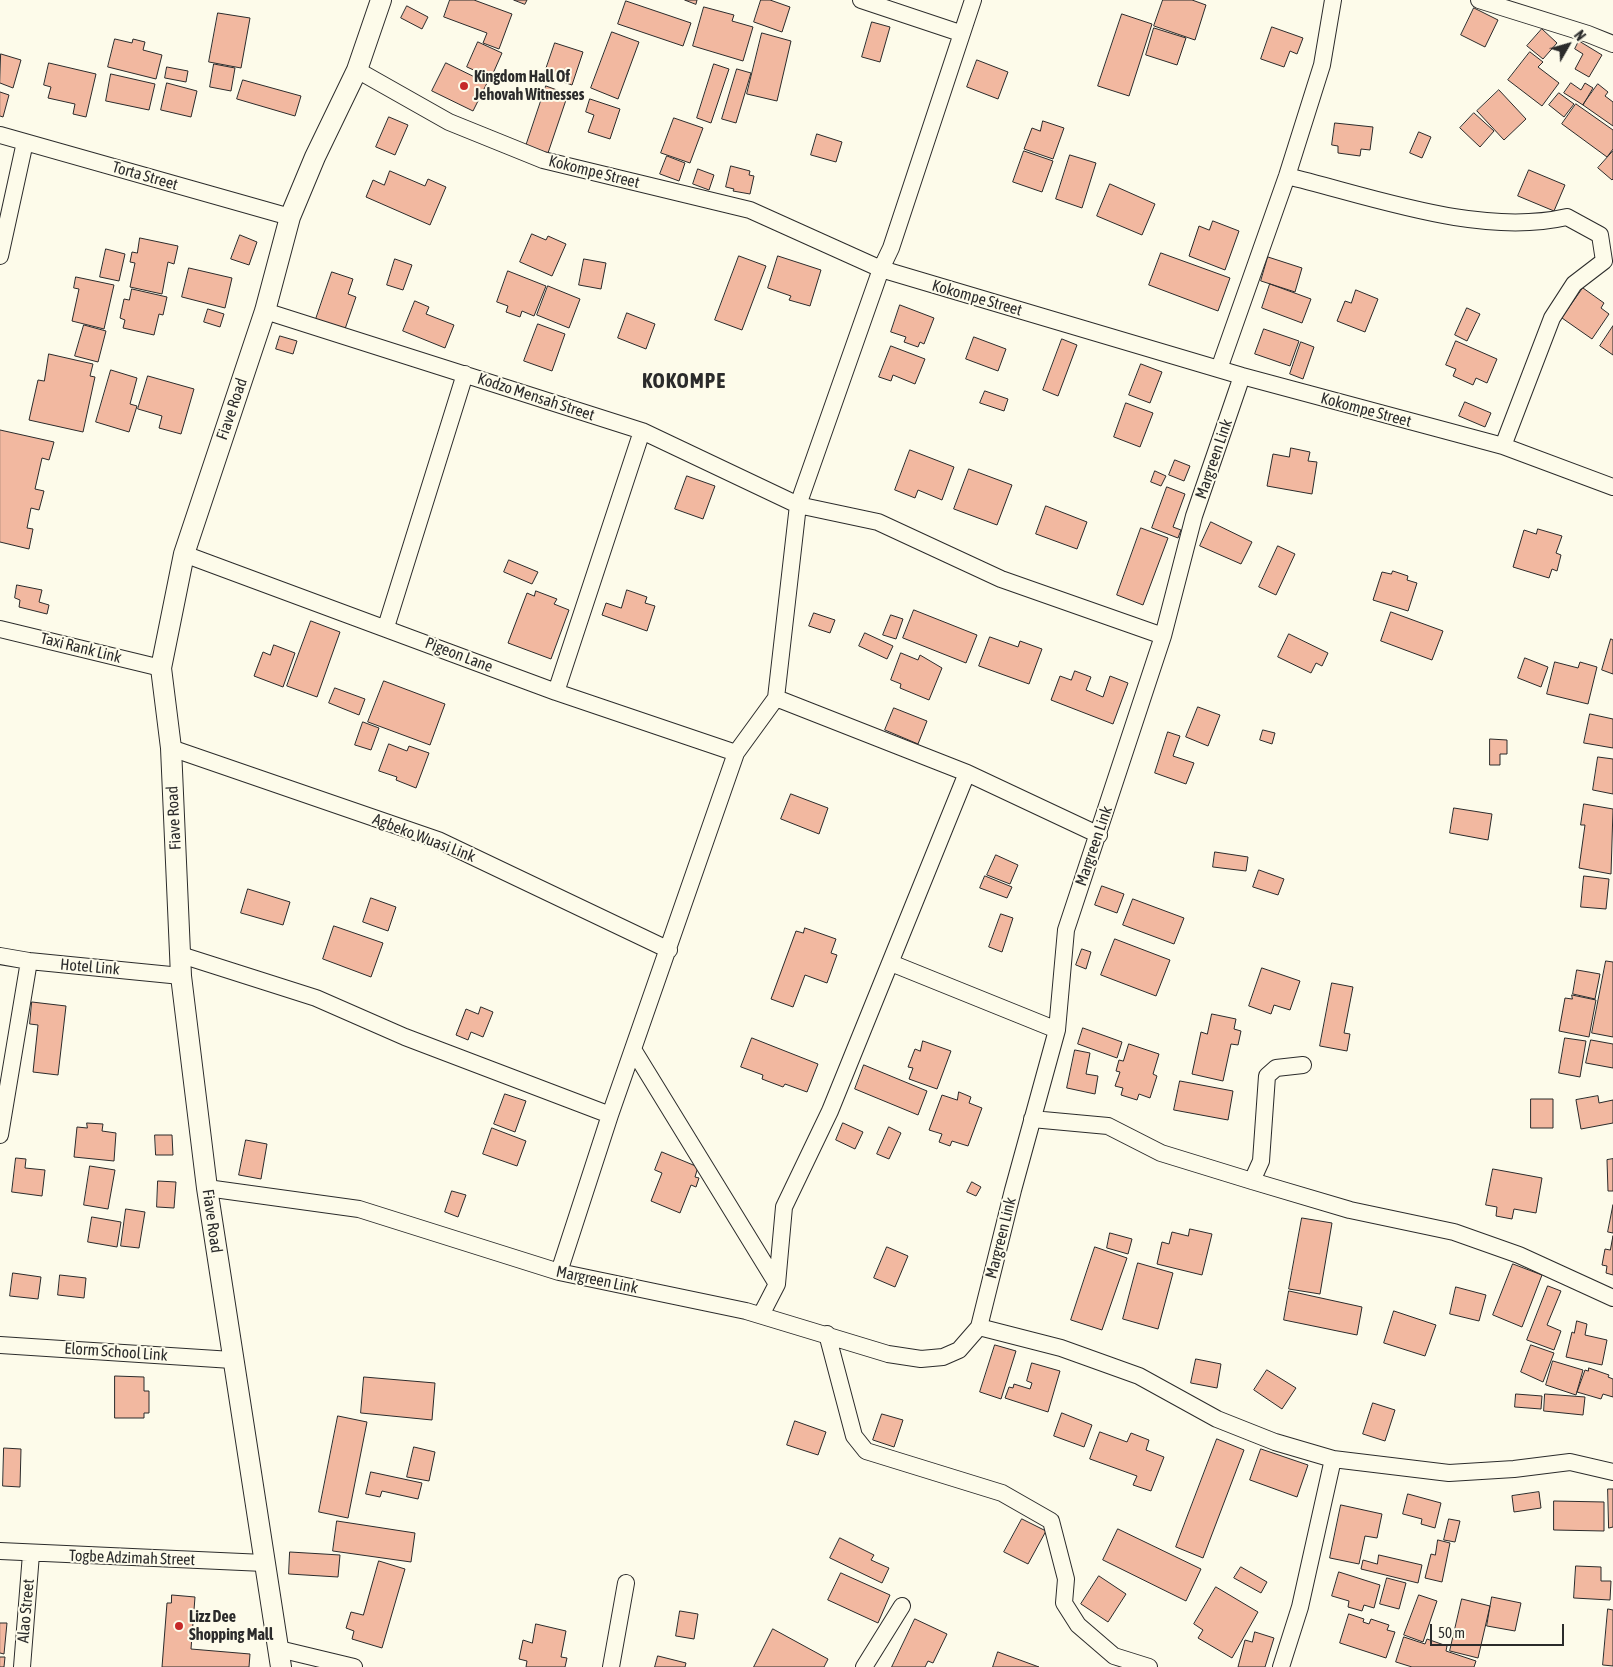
<!DOCTYPE html>
<style>
body{margin:0}
#map{position:relative;width:1613px;height:1667px;overflow:hidden;background:#fdfbea;font-family:"Asap Condensed",sans-serif}
canvas{display:block}
.north{position:absolute;left:1543px;top:20px;width:50px;height:50px;-webkit-text-stroke:4px #fdfbea;paint-order:stroke;rotate:52deg;font-size:14px;font-weight:700;line-height:20px;text-align:center;color:#2b2b2b}
.north::after{content:'';display:block;margin:auto;width:18px;height:22px;background:#2b2b2b;clip-path:polygon(50% 0,100% 100%,50% 72%,0 100%)}
.scale{position:absolute;left:1430px;top:1624px;width:134px;height:22px;box-sizing:border-box;border:2px solid #2b2b2b;border-top:0;padding-left:6px;font-size:15px;line-height:18px;white-space:nowrap;color:#2b2b2b;-webkit-text-stroke:4px #fdfbea;paint-order:stroke}
</style>
<div id="map">
<canvas width="1613" height="1667"></canvas>
<div class="north">N</div>
<div class="scale">50 m</div>
</div>
<script>
const c = document.querySelector('canvas').getContext('2d');
c.lineJoin = 'round';
function fill(path, color) {
  c.fillStyle = color;
  c.fill(path, 'evenodd');
}
function trace(path, color, width, dash) {
  c.strokeStyle = color;
  c.lineWidth = width;
  c.lineCap = dash ? 'butt' : 'round';
  c.setLineDash(dash || []);
  c.stroke(path);
}
function write(font, color, halo, rows, align = 'center') {
  c.font = font + ' "Asap Condensed",sans-serif';
  c.lineWidth = 4;
  c.setLineDash([]);
  c.textBaseline = 'middle';
  c.strokeStyle = halo;
  c.fillStyle = color;
  for (const [text, x, y, turn = 0] of rows) {
    c.save();
    c.translate(x, y);
    c.rotate((+turn || 0) * Math.PI / 180);
    c.textAlign = isNaN(turn) ? turn : align;
    if (halo) c.strokeText(text, 0, 0);
    c.fillText(text, 0, 0);
    c.restore();
  }
}
const building = new Path2D(`
 M450,0h24l38,14 -13,35 -16,-6 4,-10 -43,-16z
 M514,0h13l-2,4z
 M685,0h12l-1,4z
 M761,0h9l20,7 -8,25 -28,-10z
 M1163,0h29l14,5 -11,35 -41,-14z
 M626,1l65,22 -8,23 -65,-22z
 M407,6l21,11 -6,12 -21,-11z
 M704,7l30,8 -2,6 21,6 -10,34 -50,-15z
 M1474,8l24,12 -13,27 -24,-12z
 M218,13l32,5 -9,50 -32,-6z
 M1122,14l30,10 -23,72 -31,-10z
 M872,22l18,5 -10,35 -18,-5z
 M1272,27l31,11 -6,16 -7,-3 -6,16 -23,-8z
 M1154,28l32,10 -9,27 -31,-10z
 M1542,29l15,14 -14,16 -16,-13z
 M612,32l27,10 -21,57 -27,-11z
 M762,33l29,8 -14,60 -30,-7z
 M115,39l17,4 1,-4 12,3 -2,8 19,5 -6,24 -48,-12z
 M1579,41l23,14 -13,22 -14,-8 8,-15 -8,-5z
 M478,42l24,11 -11,25 -24,-11z
 M555,43l28,9 -11,33 -28,-10z
 M1530,52l13,10 -5,5 21,16 -17,23 -34,-26z
 M1,54l20,6 -8,28 -13,-5z
 M977,60l31,12 -10,27 -31,-12z
 M49,63l47,11 -10,43 -13,-3 2,-10 -27,-6 3,-11 -7,-2z
 M446,63l41,20 -14,28 -41,-20z
 M214,64l21,4 -4,23 -21,-4z
 M714,64l15,5 -18,54 -14,-5z
 M167,67l21,4 -2,11 -21,-4z
 M737,69l14,4 -15,50 -14,-4z
 M111,74l44,10 -6,26 -43,-9z
 M243,80l58,16 -6,20 -58,-17z
 M167,83l30,8 -6,26 -30,-7z
 M1571,83l10,7 4,-7 8,5 -10,17 -19,-12z
 M1598,84l10,8 -3,4 8,6v24l-30,-21z
 M546,86l22,8 -20,59 -22,-7z
 M1499,90l27,29 -22,21 -27,-29z
 M0,92l9,3 -6,22 -3,-1z
 M1559,93l15,11 -10,13 -15,-12z
 M590,99l30,10 -10,30 -22,-7 6,-17 -8,-3z
 M1576,104l37,26v19l-6,8 -45,-33z
 M1474,113l20,18 -14,16 -20,-19z
 M389,117l19,8 -13,30 -19,-8z
 M674,118l29,10 -13,35 -29,-10z
 M1043,121l21,7 -11,31 -29,-10 8,-21 8,3z
 M1335,123l38,4 -3,23 -9,-1 -1,7 -22,-3v-7l-6,-1z
 M1419,132l12,5 -9,21 -12,-5z
 M817,134l25,8 -6,20 -25,-7z
 M1024,151l29,10 -11,31 -29,-10z
 M1613,151v28l-1,1 -14,-12z
 M1070,155l26,8 -14,45 -26,-9z
 M667,156l18,7 -6,18 -19,-7z
 M731,166l19,5 -1,4 5,1 -4,18 -17,-3 1,-2 -8,-2z
 M698,169l16,6 -5,15 -16,-6z
 M1529,170l36,15 -11,26 -36,-15z
 M390,171l35,15 3,-7 18,8 -16,38 -64,-28 7,-17 11,5z
 M1110,184l45,20 -13,31 -45,-19z
 M1213,221l26,10 -14,39 -36,-14 10,-30 10,4z
 M532,234l14,6 2,-4 18,8 -14,32 -32,-14z
 M240,235l17,7 -8,23 -18,-6z
 M140,238l38,8 -4,18 -6,-2 -6,32 -32,-7 5,-24 -5,-1 2,-10 5,1z
 M106,249l19,5 -6,27 -19,-4z
 M1161,253l69,25 -12,33 -69,-26z
 M739,256l27,10 -24,64 -27,-10z
 M778,256l43,14 -11,36 -21,-6 2,-4 -23,-8z
 M1268,257l34,11 -7,24 -34,-11z
 M395,259l17,6 -9,25 -16,-5z
 M584,259l22,4 -5,26 -22,-4z
 M189,268l43,10 -7,30 -43,-11z
 M508,271l38,15 -12,30 -12,-5 -2,6 -14,-5 2,-6 -11,-4z
 M332,272l21,7 -5,15 8,3 -11,32 -29,-10z
 M76,277l38,8 -10,44 -32,-8 7,-32 -5,-1z
 M1270,284l41,15 -9,24 -40,-15z
 M548,286l32,13 -11,29 -32,-13z
 M1583,288l21,15 -3,5 8,6 -17,25 -30,-21z
 M132,289l35,8 -4,18 -4,-1 -5,21 -31,-7 2,-8 -5,-2 4,-19 5,1z
 M1356,290l22,9 -13,33 -28,-11 8,-20 6,2z
 M415,301l14,6 -3,7 28,11 -9,23 -42,-17z
 M900,305l34,13 -10,26 -4,-2 -2,5 -14,-5 2,-5 -15,-5z
 M1467,308l13,6 -13,27 -12,-6z
 M208,309l16,5 -4,13 -16,-5z
 M627,313l28,11 -9,25 -28,-11z
 M538,324l27,10 -13,37 -28,-10z
 M84,325l22,6 -8,31 -23,-6z
 M1613,326v29l-13,-9z
 M1264,329l35,12 -9,25 -35,-12z
 M280,336l17,5 -4,13 -17,-5z
 M974,337l32,12 -8,22 -32,-12z
 M1062,339l15,6 -19,51 -15,-6z
 M1456,341l41,18 -10,24 -11,-5 -3,7 -20,-9 3,-7 -10,-4z
 M1301,342l13,5 -11,32 -13,-5z
 M891,346l34,13 -10,25 -22,-9 -2,6 -12,-4z
 M49,354l44,10 -3,12 5,1 -12,55 -54,-12 9,-40 6,1z
 M1141,364l21,8 -12,31 -21,-8z
 M111,370l26,8 -7,26 7,2 -8,26 -33,-10z
 M148,376l46,13 -13,45 -22,-6 3,-12 -24,-7z
 M985,391l23,8 -4,12 -24,-8z
 M1465,402l26,11 -6,14 -26,-11z
 M1126,403l27,10 -13,34 -26,-10z
 M0,430l54,12 -5,18 -7,-2 -7,31 9,2 -5,19 -8,-2 -4,20 6,1 -4,20 -29,-7z
 M1291,448l19,4 -2,9 9,1 -5,32 -45,-8 6,-32 16,3z
 M910,450l44,17 -12,33 -24,-10 -3,8 -20,-8z
 M1175,460l15,6 -6,15 -15,-6z
 M969,469l43,16 -15,40 -43,-16z
 M1155,471l11,5 -5,10 -10,-4z
 M687,476l28,10 -12,33 -28,-10z
 M1167,487l18,7 -12,33 8,3 -3,8 -26,-10z
 M1046,506l41,16 -10,27 -41,-15z
 M1211,522l41,20 -11,22 -41,-18z
 M1141,528l27,10 -25,67 -26,-10z
 M1538,529l24,7 -6,17 5,2 -4,16 -5,-2 -3,9 -36,-11 11,-37 12,4z
 M1278,546l17,8 -19,41 -17,-8z
 M509,560l29,12 -6,12 -28,-12z
 M1393,571l15,5 -1,4 10,3 -9,28 -35,-11 9,-28 9,2z
 M17,585l25,5 -3,12 10,3 -2,9 -28,-7 1,-7 -5,-2z
 M627,590l20,7 -2,6 10,3 -8,25 -45,-16 4,-12 15,5z
 M536,591l21,8 -3,5 15,6 -18,49 -43,-16 19,-50 7,3z
 M914,610l63,25 -11,28 -63,-25z
 M1391,612l52,19 -11,29 -51,-19z
 M814,613l21,7 -5,13 -21,-7z
 M891,615l12,4 -7,20 -13,-4z
 M311,621l29,11 -23,65 -30,-11z
 M865,633l28,13 -6,13 -28,-13z
 M1289,634l39,19 -6,13 -6,-3 -5,10 -33,-16z
 M990,637l28,10 2,-6 22,8 -13,35 -50,-18z
 M1611,639l2,1v34l-11,-4z
 M274,645l21,8 -12,34 -29,-11 9,-24 7,3z
 M901,653l17,7 2,-5 22,13 -13,32 -29,-12 1,-4 -10,-4z
 M1525,658l23,9 -7,20 -23,-9z
 M1555,662l23,6 2,-6 17,5 -9,37 -41,-10z
 M1075,671l16,6 -5,13 17,7 7,-21 18,7 -15,41 -62,-24 9,-24 11,4z
 M384,681l61,23 -15,41 -62,-23z
 M335,688l30,11 -6,16 -30,-12z
 M1198,707l22,8 -12,31 -22,-9z
 M894,708l33,13 -9,23 -33,-14z
 M1590,714l23,5v29l-29,-5z
 M363,722l16,6 -8,22 -16,-5z
 M1263,730l12,3 -3,11 -12,-4z
 M1168,732l12,4 -7,20 21,7 -8,21 -31,-11z
 M1490,739l17,1v14h-7v11h-10z
 M389,744l18,7 2,-5 20,7 -13,35 -20,-8 1,-3 -18,-6z
 M1598,757l15,2v35l-20,-4z
 M791,794l37,14 -9,26 -38,-15z
 M1584,804l29,5 -2,65 -32,-6 6,-43h-4z
 M1454,808l38,6 -4,26 -38,-7z
 M1215,852l33,5 -2,14 -33,-4z
 M996,855l22,10 -8,19 -23,-9z
 M1259,870l25,9 -6,16 -25,-8z
 M985,876l27,11 -5,11 -27,-10z
 M1584,876l25,3 -3,30 -25,-2z
 M1102,886l22,8 -7,19 -22,-8z
 M248,889l42,13 -7,23 -42,-12z
 M371,898l25,9 -8,24 -25,-9z
 M1133,899l51,19 -10,26 -51,-19z
 M1001,914l12,4 -11,34 -13,-5z
 M334,926l49,17 -12,34 -48,-18z
 M805,928l31,11 -5,14 6,2 -10,28 -22,-8 -12,32 -22,-8 25,-68 7,2z
 M1115,939l55,21 -14,36 -55,-21z
 M1082,949l9,3 -5,17 -10,-4z
 M1606,961l7,1v75l-21,-4z
 M1262,968l38,13 -10,29 -16,-5 -3,9 -22,-8z
 M1577,970l23,4 -5,25 -22,-5z
 M1332,983l21,4 -9,46 6,1 -3,17 -27,-5z
 M1572,995l24,5 -7,37 -30,-6 6,-33 7,1z
 M32,1002l34,4 -8,69 -25,-3 5,-47 -8,-1z
 M481,1007l12,5 -10,25 -12,-5 -3,8 -12,-5 10,-26 12,5z
 M1212,1014l24,5 -2,10 7,2 -3,14 -7,-1 -8,37 -31,-7 9,-42 6,2z
 M1083,1028l39,14 -5,16 -39,-14z
 M752,1038l66,26 -11,28 -22,-8 -2,3 -21,-8 1,-4 -22,-8z
 M1565,1038l21,3 -6,36 -21,-4z
 M1591,1040l22,4v24l-27,-5z
 M923,1041l28,10 -14,38 -28,-10 4,-11 -5,-1 7,-18 5,2z
 M1129,1044l30,10 -6,20 4,2 -7,22 -11,-4 -2,6 -16,-5 2,-7 -8,-2 5,-14 -4,-1 3,-11 4,1z
 M1075,1050l15,3 -4,21 12,2 -3,18 -28,-6z
 M864,1065l63,26 -9,24 -63,-26z
 M1180,1081l53,10 -5,29 -54,-10z
 M959,1092l12,5 -2,6 13,5 -14,38 -16,-5 -2,5 -11,-4 3,-8 -13,-4 13,-35 15,5z
 M505,1094l21,7 -11,31 -21,-8z
 M1598,1096l1,7 14,-3v23l-32,6 -5,-29z
 M1531,1099h22v29h-22z
 M87,1123l16,1 -1,7 14,2 -2,28 -40,-4 3,-30 10,1z
 M843,1123l20,9 -8,17 -19,-9z
 M889,1127l12,6 -12,26 -12,-5z
 M492,1128l34,13 -9,25 -34,-12z
 M155,1135h17l1,20h-17z
 M246,1140l21,4 -6,35 -22,-4z
 M662,1152l36,15 -3,10 4,1 -3,9 -5,-2 -11,28 -29,-12 11,-28 -7,-3z
 M16,1158l10,1 -1,9 20,2 -3,26 -30,-4z
 M1613,1159v32h-5l-1,-31z
 M90,1166l25,4 -7,39 -24,-4z
 M1493,1169l49,9 -6,35 -22,-4 -2,10 -16,-3 1,-9 -11,-2z
 M158,1181l18,1 -2,26 -17,-1z
 M972,1182l9,5 -5,9 -9,-4z
 M452,1191l14,4 -8,22 -13,-5z
 M1613,1205v28l-5,-1z
 M126,1209l19,3 -6,36 -18,-2z
 M92,1217l29,5 -4,25 -29,-5z
 M1302,1218l30,5 -12,71 -31,-5z
 M1190,1229l22,5 -10,41 -45,-11 5,-22 7,2 3,-12 16,4z
 M1110,1233l22,6 -4,15 -21,-6z
 M1613,1236v39l-7,-2 1,-7 -5,-1 3,-16 5,1z
 M887,1247l21,9 -13,31 -21,-9z
 M1095,1247l32,11 -25,72 -31,-10z
 M1138,1263l35,10 -15,56 -35,-10z
 M1513,1264l29,11 -20,52 -29,-12z
 M13,1273l28,4 -3,22 -28,-3z
 M60,1275l26,3 -2,20 -26,-3z
 M1548,1286l13,5 -14,34 14,6 -7,19 -27,-10z
 M1456,1287l30,8 -7,26 -29,-7z
 M1289,1291l73,16 -5,28 -73,-15z
 M1394,1311l42,14 -11,31 -41,-13z
 M1577,1321l10,3 -2,11 22,5 -5,25 -36,-8 6,-25 2,1z
 M995,1345l21,6 -15,48 -21,-7z
 M1531,1345l23,8 -11,29 -22,-10z
 M1196,1359l25,5 -4,24 -26,-5z
 M1553,1361l30,9 -7,25 -30,-10z
 M1032,1363l28,8 -12,41 -43,-14 4,-11 4,1 1,-4 16,5 2,-6 -5,-2z
 M1589,1368l20,7 -1,2 5,2v18l-10,-3 -2,5 -24,-7 8,-22 3,1z
 M1267,1370l29,18 -14,21 -28,-19z
 M115,1376l29,1v14h5v22h-5v5h-29z
 M364,1377l71,6 -3,37 -71,-7z
 M1516,1394l26,2 -1,13 -26,-2z
 M1545,1394l40,3 -2,18 -39,-4z
 M1373,1403l22,7 -10,31 -22,-7z
 M1062,1413l30,12 -8,22 -30,-11z
 M882,1414l21,6 -9,27 -21,-7z
 M338,1416l29,6 -19,96 -29,-6z
 M795,1421l31,11 -8,23 -31,-10z
 M1100,1432l27,10 4,-9 18,7 -3,10 18,7 -13,34 -18,-6 4,-9 -47,-17z
 M1217,1439l27,11 -41,108 -27,-11z
 M414,1447l21,5 -6,29 -22,-4z
 M4,1448l17,1 -1,38 -17,-1z
 M1261,1449l47,16 -11,32 -47,-17z
 M371,1472l51,11 -4,16 -36,-8 -2,6 -14,-3z
 M1608,1489h5v38l-4,1z
 M1539,1492l2,16 -27,4 -2,-16z
 M1408,1494l33,9 -6,25 -14,-4 1,-5 -19,-5z
 M1554,1501l50,1v29l-50,-1z
 M1341,1505l41,9 -5,24 -12,-2 -6,28 -29,-6z
 M1022,1519l24,12 -18,33 -24,-12z
 M1449,1519l11,2 -5,21 -11,-2z
 M337,1521l78,12 -4,29 -78,-11z
 M1118,1529l83,40 -15,32 -83,-41z
 M840,1538l34,17 -3,5 18,8 -7,15 -52,-25z
 M1438,1540l12,3 -8,39 -17,-4 6,-24 4,1z
 M290,1552l50,3 -2,22 -49,-3z
 M1379,1555l43,10 -4,18 -57,-14 2,-9 14,4z
 M379,1561l26,8 -23,79 -30,-9 2,-8 -8,-3 5,-16 12,3z
 M1576,1566l25,1v14h10l-1,19 -36,-2z
 M1241,1567l26,15 -6,11 -27,-15z
 M1339,1572l41,13 -6,23 -10,-3 -2,6 -14,-4 1,-6 -17,-5z
 M841,1573l49,22 -12,28 -50,-23z
 M1099,1576l27,18 -18,28 -27,-18z
 M1387,1578l19,5 -7,26 -19,-5z
 M1216,1587l42,25 -26,46 -34,-20 5,-8 -9,-6z
 M172,1595l23,2 -4,52 59,5 -1,13h-87l5,-64h4z
 M1419,1595l18,6 -14,41 -19,-7z
 M1492,1597l29,6 -6,28 -28,-5z
 M1462,1599l28,7 -12,52 -28,-7z
 M1608,1609l5,1v56l-10,-1z
 M680,1611l18,3 -4,25 -18,-3z
 M1349,1614l15,5 -1,3 6,2 2,-5 18,6 -2,5 8,2 -9,26 -46,-15z
 M915,1619l32,15 -14,29 -5,-2 -3,6h-33z
 M0,1623h7l-3,31 -4,-1z
 M536,1624l30,7 -5,26 6,1 -2,9h-39l1,-6 -8,-2 4,-19 9,3z
 M773,1629l55,30 -4,8h-70z
 M1255,1632l19,6 -9,29h-27l7,-27 7,2z
 M1404,1637l21,7 2,-5 20,7 -1,5 30,10 -2,6h-62l-16,-5z
 M998,1652l41,15h-46z
 M658,1656l28,7 -1,4h-30z
 M0,1657h5l-1,10h-4z`);
const minor = new Path2D(`
 M861,0l99,33
 M1479,0l109,34 25,10
 M357,70l92,52 94,38 207,50 131,59 361,107 261,70 110,41
 M0,135l290,82
 M1287,176c86,21 193,61 280,41l33,18 4,26 -30,23 -22,34 -49,128
 M0,256l25,-114
 M265,311l377,120 156,74 80,17 123,57 162,57
 M1219,369l68,-193 35,-111 11,-65
 M184,554l372,138 180,61
 M386,627l79,-253
 M0,629l161,39
 M556,692l86,-261
 M776,698l191,75 132,62
 M171,748l267,92 231,110
 M181,955l135,43 89,39 205,78
 M0,956l29,5 152,15
 M891,963l166,67
 M634,1051l143,233
 M1032,1119l76,7 53,27 91,28 98,29 104,22 65,23 94,43
 M0,1135l29,-174
 M1252,1181l9,-20 6,-85 9,-8 27,-3
 M207,1188l152,21 200,63 187,39 142,43 33,5 22,-2 16,-7 20,-23 34,-137 44,-160 9,-100 97,-294 31,-120 48,-140
 M559,1272l51,-157 126,-362 40,-55 22,-193 83,-236 10,-21 82,-248
 M761,1315l16,-31 7,-77 46,-96 137,-338
 M979,1327l82,21 78,28 78,43 58,23 58,17 116,14 65,-4 56,-7 43,10
 M827,1334l27,102 12,15 136,42 49,28 15,58 -2,24 14,22 36,31 35,11
 M0,1345l232,15
 M0,1551l264,12
 M279,1649l75,18
 M22,1667l9,-113
 M611,1667l15,-84
 M864,1667l38,-61
 M1281,1667l19,-60 33,-148`);
const tertiary = new Path2D(`
 M281,1667l-74,-479 -26,-212 -10,-228 -10,-80 23,-114 81,-243 25,-94 25,-60 42,-87 24,-70`);
const markers = [
 [464,86,5,"#c62828"],
 [179,1626,5,"#c62828"]
];
const poiNames = [
 ["Kingdom Hall Of",474,77],
 ["Jehovah Witnesses",474,95],
 ["Lizz Dee",189,1617],
 ["Shopping Mall",189,1635]
];
const streetNames = [
 ["Kokompe Street",594,172,14],
 ["Torta Street",145,176,16],
 ["Kokompe Street",977,298,16],
 ["Kodzo Mensah Street",536,397,18],
 ["Fiave Road",232,409,-71],
 ["Kokompe Street",1366,410,15],
 ["Margreen Link",1214,459,-71],
 ["Taxi Rank Link",81,648,14],
 ["Pigeon Lane",459,655,21],
 ["Fiave Road",174,818,-93],
 ["Agbeko Wuasi Link",424,838,21],
 ["Margreen Link",1094,846,-71],
 ["Hotel Link",90,967,5],
 ["Fiave Road",212,1221,82],
 ["Margreen Link",1001,1238,-76],
 ["Margreen Link",597,1280,12],
 ["Elorm School Link",116,1352,4],
 ["Togbe Adzimah Street",132,1558,2],
 ["Alao Street",26,1611,-85]
];
const districtNames = [
 ["KOKOMPE",684,381]
];
fill(building, '#f2b8a0');
trace(building, '#2b2b2b', 1);
trace(minor, '#2b2b2b', 18);
trace(tertiary, '#2b2b2b', 22);
trace(minor, '#fdfbea', 16);
trace(tertiary, '#fdfbea', 20);
for (const [x, y, r, color] of markers) {
  const dot = new Path2D();
  dot.arc(x, y, r, 0, 2 * Math.PI);
  c.fillStyle = color;
  c.fill(dot);
  trace(dot, '#fdfbea', 2);
}
write('bold 16px', '#2b2b2b', '#fdfbea', poiNames, 'left');
write('16px', '#2b2b2b', '#fdfbea', streetNames);
c.letterSpacing = '1px';
write('bold 21px', '#2b2b2b', '#fdfbea', districtNames);
c.letterSpacing = '0px';
</script>
